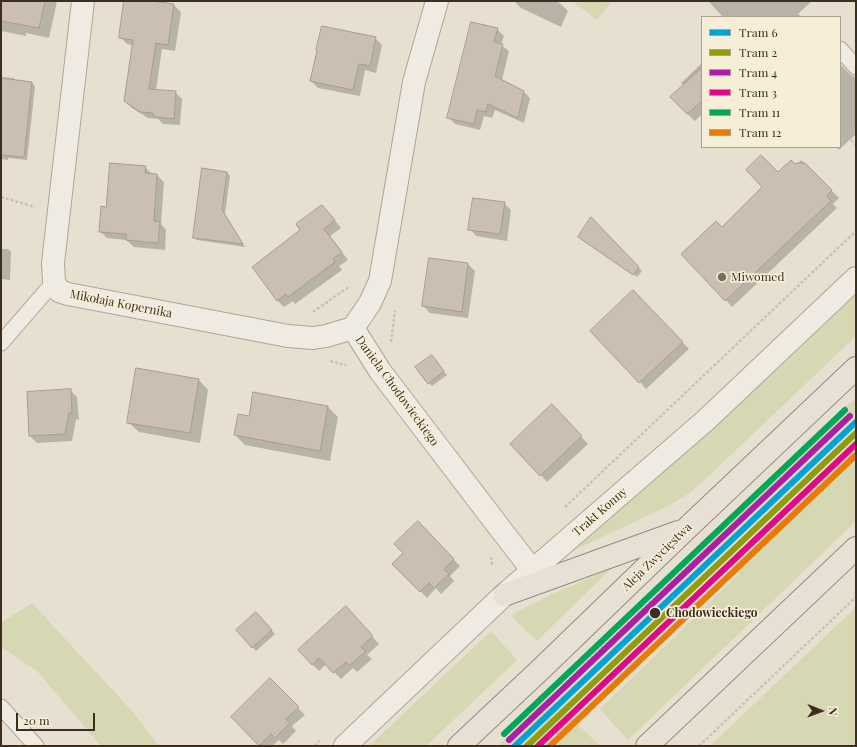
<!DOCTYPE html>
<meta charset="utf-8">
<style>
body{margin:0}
#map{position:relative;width:857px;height:747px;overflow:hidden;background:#e7e0d1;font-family:"Playfair Display",serif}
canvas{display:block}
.frame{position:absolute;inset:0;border:2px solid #3d2e20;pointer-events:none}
.legend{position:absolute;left:701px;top:16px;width:140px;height:132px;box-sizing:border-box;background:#f7eed8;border:1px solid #ada18e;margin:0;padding:5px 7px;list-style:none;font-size:12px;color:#3d2e20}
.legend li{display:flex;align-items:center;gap:8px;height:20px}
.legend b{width:20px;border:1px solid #ada18e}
.north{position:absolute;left:801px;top:691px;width:40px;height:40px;-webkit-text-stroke:3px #f7eed8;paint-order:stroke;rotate:91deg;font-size:11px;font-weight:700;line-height:16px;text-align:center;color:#3d2e20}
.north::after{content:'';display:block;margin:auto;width:14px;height:18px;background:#3d2e20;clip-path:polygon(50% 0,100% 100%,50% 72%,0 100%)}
.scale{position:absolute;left:16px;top:713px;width:79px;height:18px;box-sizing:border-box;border:2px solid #3d2e20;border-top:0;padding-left:5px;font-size:12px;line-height:14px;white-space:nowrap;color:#3d2e20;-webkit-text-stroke:3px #f7eed8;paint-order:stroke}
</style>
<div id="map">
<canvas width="857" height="747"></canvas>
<div class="frame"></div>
<ul class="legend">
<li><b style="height:5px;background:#00a3d4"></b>Tram 6</li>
<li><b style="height:5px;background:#909c0b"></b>Tram 2</li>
<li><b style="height:5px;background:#ae1ea3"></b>Tram 4</li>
<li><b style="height:5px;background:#e10886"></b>Tram 3</li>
<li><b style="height:5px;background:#00a759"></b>Tram 11</li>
<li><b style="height:5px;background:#e97a02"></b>Tram 12</li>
</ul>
<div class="north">N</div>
<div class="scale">20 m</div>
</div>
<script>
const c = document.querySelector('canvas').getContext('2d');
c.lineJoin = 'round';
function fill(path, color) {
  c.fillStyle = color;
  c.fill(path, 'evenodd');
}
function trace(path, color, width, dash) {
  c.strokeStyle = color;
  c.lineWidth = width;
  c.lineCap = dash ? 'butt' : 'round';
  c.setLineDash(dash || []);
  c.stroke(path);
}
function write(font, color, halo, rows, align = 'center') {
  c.font = font + ' "Playfair Display",serif';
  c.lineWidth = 3.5;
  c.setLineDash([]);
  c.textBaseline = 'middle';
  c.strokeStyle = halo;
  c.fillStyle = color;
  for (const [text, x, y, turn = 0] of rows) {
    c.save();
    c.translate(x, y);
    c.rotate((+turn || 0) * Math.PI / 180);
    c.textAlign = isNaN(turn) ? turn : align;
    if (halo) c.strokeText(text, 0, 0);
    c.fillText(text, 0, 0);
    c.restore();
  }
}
const green = new Path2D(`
 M572,1h40l-15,19z
 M856,293v43l-143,136 -22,20 -21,13 -95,45 181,-163z
 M856,397v16l-141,135 -9,-8z
 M856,446v75l-228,219 -28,-31 139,-135 -9,-10z
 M612,568l-75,73 -26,-25 9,-6 26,-13z
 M32,603l100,108 27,35h-58l-64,-75 -36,-24v-24z
 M856,607v139h-146z
 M491,631l26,29 -91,86h-57z
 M549,696l51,50h-102z`);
const shadow = new Path2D(`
 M1,1h56l-8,37 -23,-5v3l-25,-5z
 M125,1h19l30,4 7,7 -6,39 -13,-2 -6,41 19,2 7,7 -2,26 -17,-1 -5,-5 -10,-1 -16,-10 -7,-7 8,-56 -6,-1 -7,-7z
 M514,1h42l5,3 7,7 -7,16 -40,-19z
 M708,1h104l-14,13 4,3h-79z
 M497,29l7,7 -3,9 8,6 -7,29 21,11 7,7 -6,25 -29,-13 -3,8 -8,-2 -4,14 -25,-6 -7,-7z
 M375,38l7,7 -6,28 -11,-3 -5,26 -42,-8 -7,-7z
 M702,63v51l-7,7 -10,-9 -1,-26 -3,-3z
 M840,65h1l10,10 5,3v56l-17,16 -2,-3h3z
 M1,77l13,1 2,3 16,2 3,3 -8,74 -19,-2v2l-7,-1z
 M801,160l38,38 -6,6 4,4 -105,99 -6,-7 -4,-72 56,-54 18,-8z
 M145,167l7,7 5,1 7,7 -3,42 5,6 -1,20 -31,-3 -8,-7 -19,-2 -7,-7 7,-23z
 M227,172l3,4 -5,38 20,33 -48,-7 -3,-3z
 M504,203l7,7 -4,31 -31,-5 -6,-7z
 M329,213l12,15 -11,8 18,24 -9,6 3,4 -47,34 -2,-3 -9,6 -7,-7 25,-70z
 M591,218l51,53 -5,6 -54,-37z
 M1,229l1,2 -1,18h7l3,3 -1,28 -9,-1z
 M430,259l38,5 7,7 -7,47 -38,-5 -7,-7z
 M633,292l56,57 -43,40 -6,-7z
 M435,360l12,15 -15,11 -3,-3z
 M198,379l10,11 -8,53 -61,-11 -11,-10z
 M70,390l7,7 2,23 -3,-1 -4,22 -35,2 -7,-7z
 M254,393l74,14 10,10 -8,44 -85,-16 -10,-10 15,-18z
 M552,406l36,38 -41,38 -6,-7z
 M418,523l42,43 -10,10 4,5 -13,13 -5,-6 -9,10 -33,-34 11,-11z
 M353,615l26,29 -12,11 5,4 -15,13 -4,-4 -12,11 -15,-15 -7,7 -7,-7z
 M259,616l16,18 -19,17 -19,-21z
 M274,683l31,32 -13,11 4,5 -13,13 -4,-4 -7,6h-12l-28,-29z`);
const building = new Path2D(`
 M1,1h44l-6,27 -38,-7z
 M124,1h28l22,3 -6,41 -12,-2 -7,46 27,2 -2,28 -19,-2 -2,-4 -13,-1 -16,-11 9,-61 -14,-2z
 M471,22l27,6 -4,14 9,2 -8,32 29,15 -6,27 -30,-14 -2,8 -9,-2 -3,14 -27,-6z
 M322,26l54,11 -6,29 -11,-2 -6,26 -43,-9 7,-30 -1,-1z
 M702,68v33l-15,13 -17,-17z
 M1,78l31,4 -8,75 -23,-2z
 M761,155l17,17 13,-12 4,4 2,-1h8l27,27 -5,6 4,5 -106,100 -44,-47 35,-33 6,6 40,-40 -16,-17z
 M110,163l36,3 -1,7 12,1 -3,47 6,1 -2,21 -32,-3v-6l-27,-2 2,-26 5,1z
 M202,168l25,4 -5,38 21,34 -50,-6z
 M473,198l32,4 -5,32 -32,-4z
 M322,205l13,15 -11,9 18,23 -9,7 2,3 -47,35 -2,-3 -9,7 -25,-34 48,-37 -4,-6z
 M591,217l48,50 -6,8 -55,-38z
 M429,258l39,5 -6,49 -40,-6z
 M633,290l50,52 -44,41 -49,-52z
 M432,355l12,16 -16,13 -13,-17z
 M136,368l63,11 -9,54 -63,-10z
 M71,389l1,24h-3l-4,21 -36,2 -2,-44z
 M253,392l75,14 -8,45 -86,-16 4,-21 11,2z
 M552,404l30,32 -42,40 -30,-32z
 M418,521l36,38 -10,10 5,5 -15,14 -5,-5 -9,9 -28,-28 11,-11 -9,-9z
 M346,606l27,30 -12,11 5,4 -17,15 -3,-4 -13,11 -14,-15 -7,7 -14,-15z
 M256,612l16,18 -20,18 -16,-18z
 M270,678l29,29 -13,12 4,4 -15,15 -4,-4 -12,12 -28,-29z`);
const path = new Path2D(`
 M851,140l5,5
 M1,197l34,10
 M313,312l37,-26
 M391,342l4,-31
 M330,361l16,4
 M565,507l291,-276
 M491,557l1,10
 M562,686l148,-141
 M585,713l149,-144
 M315,746l5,-5
 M699,746l157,-149`);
const service = new Path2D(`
 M840,49l16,18
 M1,343l53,-61
 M1,707l35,39`);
const minor = new Path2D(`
 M83,1l-30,262 1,19 5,9 9,3 220,42 25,2 13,-2 27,-8
 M437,1l-23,81 -34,199 -10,22 -17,25 27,43 122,160 31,40`);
const tertiary = new Path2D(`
 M345,746l159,-151 202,-175 150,-142`);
const primary = new Path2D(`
 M504,595l174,-63
 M459,746l82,-77 144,-139 171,-162
 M647,746l209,-198`);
const tram1 = new Path2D(`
 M515,746l341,-324`);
const tram2 = new Path2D(`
 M527,746l329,-313`);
const tram3 = new Path2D(`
 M509,740l341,-324`);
const tram4 = new Path2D(`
 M538,746l318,-302`);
const tram5 = new Path2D(`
 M504,734l341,-324`);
const tram6 = new Path2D(`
 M550,746l306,-291`);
const markers = [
 [722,277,5,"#786c5e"],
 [655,613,6,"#3d2e20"]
];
const poiNames = [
 ["Miwomed",731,277]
];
const streetNames = [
 ["Mikołaja Kopernika",121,304,11],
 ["Daniela Chodowieckiego",397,391,54],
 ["Trakt Konny",600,512,-41],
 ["Aleja Zwycięstwa",657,557,-44]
];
const stopNames = [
 ["Chodowieckiego",666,613]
];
fill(green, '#d6d7b3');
fill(shadow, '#0003');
fill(building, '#cbbfb2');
trace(building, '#a89c90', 1);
trace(service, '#ada599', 17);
trace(minor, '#ada599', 24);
trace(tertiary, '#ada599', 24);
trace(primary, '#928b80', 24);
trace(path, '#c8c2b9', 2.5, [3, 2]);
trace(service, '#efebe3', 15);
trace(minor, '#efebe3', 22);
trace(tertiary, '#efebe3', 22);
trace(primary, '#e6e1d4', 22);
trace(tram1, '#00a3d4', 6);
trace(tram2, '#909c0b', 6);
trace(tram3, '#ae1ea3', 6);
trace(tram4, '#e10886', 6);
trace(tram5, '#00a759', 6);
trace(tram6, '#e97a02', 6);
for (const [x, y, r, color] of markers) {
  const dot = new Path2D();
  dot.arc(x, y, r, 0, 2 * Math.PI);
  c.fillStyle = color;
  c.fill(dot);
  trace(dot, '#f7eed8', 1.5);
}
write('12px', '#3d2e20', '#f7eed8', poiNames, 'left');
write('12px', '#3d2e20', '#f7eed8', streetNames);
write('bold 12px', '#3d2e20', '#f7eed8', stopNames, 'left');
</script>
